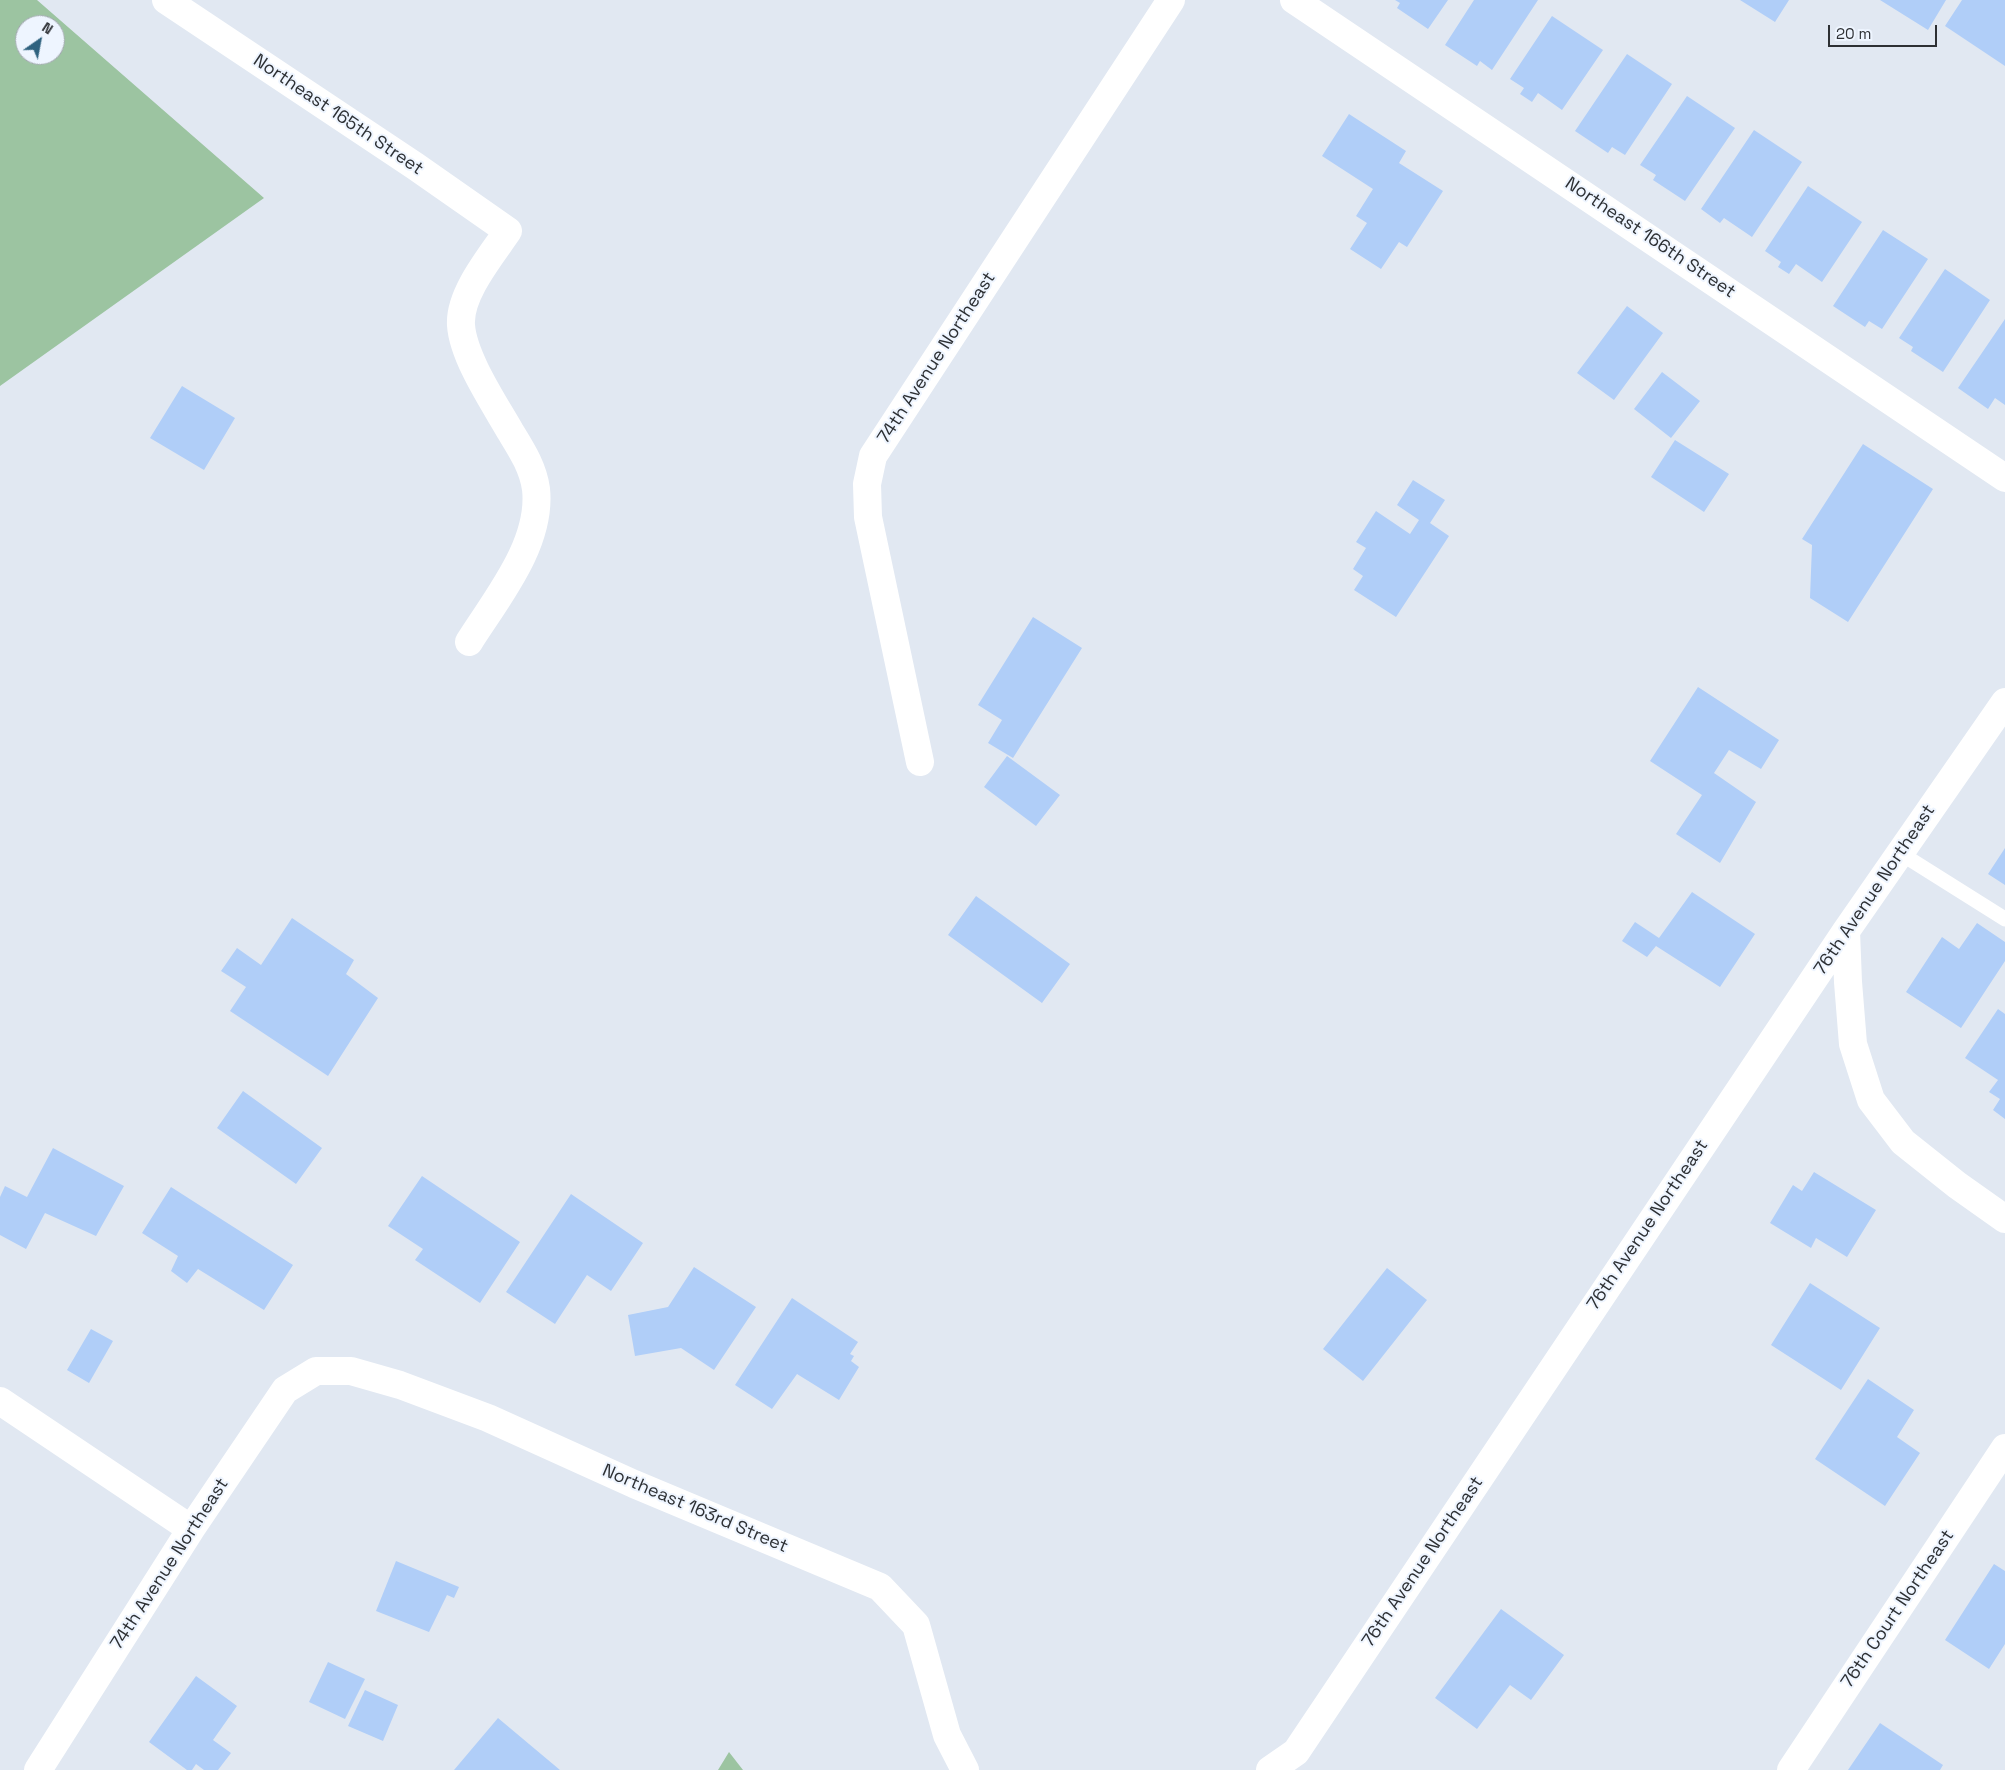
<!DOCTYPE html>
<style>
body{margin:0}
#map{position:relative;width:2005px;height:1770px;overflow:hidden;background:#e1e8f2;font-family:"Space Grotesk",sans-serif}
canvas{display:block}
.north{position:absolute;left:15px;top:15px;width:50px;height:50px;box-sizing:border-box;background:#eef5ff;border:1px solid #a1a6ae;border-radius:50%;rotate:33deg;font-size:14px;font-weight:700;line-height:20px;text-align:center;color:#2d3034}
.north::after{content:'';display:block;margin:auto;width:18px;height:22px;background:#2f627f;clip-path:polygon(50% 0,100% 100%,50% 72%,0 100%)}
.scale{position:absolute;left:1828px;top:25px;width:109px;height:22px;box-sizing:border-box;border:2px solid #2d3034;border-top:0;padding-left:6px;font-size:15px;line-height:18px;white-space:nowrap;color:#2d3034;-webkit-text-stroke:4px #eef5ff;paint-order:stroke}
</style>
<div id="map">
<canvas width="2005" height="1770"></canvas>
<div class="north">N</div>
<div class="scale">20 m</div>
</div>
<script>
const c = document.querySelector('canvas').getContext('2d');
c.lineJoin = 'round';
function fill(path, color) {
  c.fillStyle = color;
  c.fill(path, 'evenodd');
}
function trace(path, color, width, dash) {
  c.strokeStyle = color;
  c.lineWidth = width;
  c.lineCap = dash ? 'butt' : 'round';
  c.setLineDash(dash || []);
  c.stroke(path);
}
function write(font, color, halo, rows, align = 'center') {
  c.font = font + ' "Space Grotesk",sans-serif';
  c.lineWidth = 4;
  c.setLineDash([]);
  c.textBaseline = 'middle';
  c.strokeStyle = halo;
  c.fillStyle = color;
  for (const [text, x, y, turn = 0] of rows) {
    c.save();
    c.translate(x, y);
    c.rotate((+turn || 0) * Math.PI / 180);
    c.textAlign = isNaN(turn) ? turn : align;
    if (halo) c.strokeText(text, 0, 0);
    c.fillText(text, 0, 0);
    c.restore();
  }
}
const green = new Path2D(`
 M0,0h37l227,198 -264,188zM25,25h30v30h-30z
 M729,1752l14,18h-25z`);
const building = new Path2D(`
 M1395,0h53l-20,29 -31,-21 3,-5z
 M1474,0h64l-46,70 -12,-9 -3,5 -32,-21z
 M1740,0h49l-14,22z
 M1880,0h66l-18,30z
 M1962,0h43v66l-60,-40z
 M1552,16l51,34 -41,60 -24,-17 -6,9 -12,-8 4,-6 -14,-9z
 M1627,54l45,30 -47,71 -13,-8 -4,6 -33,-22z
 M1687,96l48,32 -50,73 -32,-21 3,-5 -16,-10z
 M1349,114l57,37 -7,12 44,28 -36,56 -8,-5 -18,27 -31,-20 17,-26 -11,-7 17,-27 -51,-33z
 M1754,130l48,32 -50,75 -28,-19 -4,5 -19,-14z
 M1808,186l54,36 -40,60 -26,-18 -7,10 -11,-7 3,-5 -16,-11z
 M1883,230l45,29 -46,70 -13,-8 -4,6 -32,-21z
 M1945,269l45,31 -47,72 -32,-21 2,-4 -14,-9z
 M1627,306l36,27 -49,67 -37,-27z
 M2005,319v86l-10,-7 -7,11 -30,-21z
 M1662,372l38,29 -29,37 -37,-29z
 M182,386l53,32 -31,52 -54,-32z
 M1675,440l54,34 -25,38 -53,-35z
 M1863,444l70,45 -85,133 -38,-24 2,-53 -10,-6z
 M1413,480l32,20 -15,23 19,13 -53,81 -42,-27 9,-14 -10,-7 13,-21 -10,-6 20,-31 34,23 9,-14 -22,-15z
 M1033,617l49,31 -69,110 -25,-15 14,-23 -24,-15z
 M1698,687l81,53 -18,29 -32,-19 -15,23 42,29 -36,61 -44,-29 26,-39 -52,-34z
 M1007,756l53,39 -24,31 -52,-39z
 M2005,848v37l-17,-11z
 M1692,892l63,42 -35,53 -64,-41 -9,11 -25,-16 13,-19 24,16z
 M976,896l94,68 -28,39 -94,-68z
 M292,918l62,42 -8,14 32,24 -50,78 -98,-65 16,-24 -25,-16 16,-23 24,17z
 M1977,923l28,19v19l-44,67 -55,-36 36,-55 17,12z
 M1998,1009l7,5v105l-12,-9 7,-11 -11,-7 9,-12 -33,-22z
 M243,1091l79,57 -26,36 -79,-56z
 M53,1148l71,38 -28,50 -51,-23 -19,36 -26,-14v-38l5,-11 22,11z
 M1814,1172l62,38 -29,47 -31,-19 -5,10 -41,-25 23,-38 9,6z
 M422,1176l98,66 -40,61 -65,-43 8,-11 -35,-23z
 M171,1187l122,78 -29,45 -66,-41 -11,14 -16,-12 7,-15 -36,-23z
 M571,1194l72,49 -32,48 -24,-16 -32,49 -49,-32z
 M694,1267l62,40 -42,63 -33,-22 -46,8 -7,-41 40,-8z
 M1387,1268l40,32 -64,81 -40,-32z
 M1810,1283l70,45 -39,62 -70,-45z
 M792,1298l66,44 -8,12 4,2 -3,5 8,6 -20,33 -42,-26 -25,35 -37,-24z
 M91,1329l22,12 -24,42 -22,-13z
 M1868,1379l46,31 -17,27 23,16 -35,53 -70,-47z
 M396,1561l63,26 -5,11 -7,-3 -18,37 -53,-21z
 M1994,1564l11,7v73l-16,25 -44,-29z
 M1501,1609l63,46 -33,45 -21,-15 -33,44 -42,-31z
 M328,1662l37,17 -20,40 -36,-17z
 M196,1676l41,30 -24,34 18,13 -13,17h-14l-8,-6 -4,6h-5l-38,-28z
 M365,1690l33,15 -15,36 -35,-15z
 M498,1718l62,52h-106z
 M1880,1723l63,42 -3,5h-92z`);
const lane = new Path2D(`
 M1900,853l105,66`);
const street = new Path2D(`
 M166,0l249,166 93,65c-17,25 -49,63 -47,94 2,32 33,78 49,106 11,18 23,36 26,58 6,55 -40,110 -67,153
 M1294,0l711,478
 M920,762l-52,-245 -1,-33 6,-28 298,-456
 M1846,931l2,51 5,62 18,56 32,42 54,43 48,34
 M0,1401l191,128
 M38,1770l153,-241 94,-139 31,-19h35l49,14 88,33 146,66 246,103 36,38 31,110 18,35
 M1270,1770l26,-18 550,-821 159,-229
 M1791,1770l214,-322`);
const streetNames = [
 ["Northeast 165th Street",338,115,34],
 ["Northeast 166th Street",1650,238,34],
 ["74th Avenue Northeast",937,358,-57],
 ["76th Avenue Northeast",1875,890,-56],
 ["76th Avenue Northeast",1648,1225,-56],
 ["Northeast 163rd Street",695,1509,23],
 ["76th Avenue Northeast",1423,1562,-56],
 ["74th Avenue Northeast",170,1564,-57],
 ["76th Court Northeast",1898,1609,-56]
];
fill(green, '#9cc4a1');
fill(building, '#b0cef8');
trace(lane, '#fff', 15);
trace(street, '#fff', 28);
write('18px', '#2d3034', '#eef5ff', streetNames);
</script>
